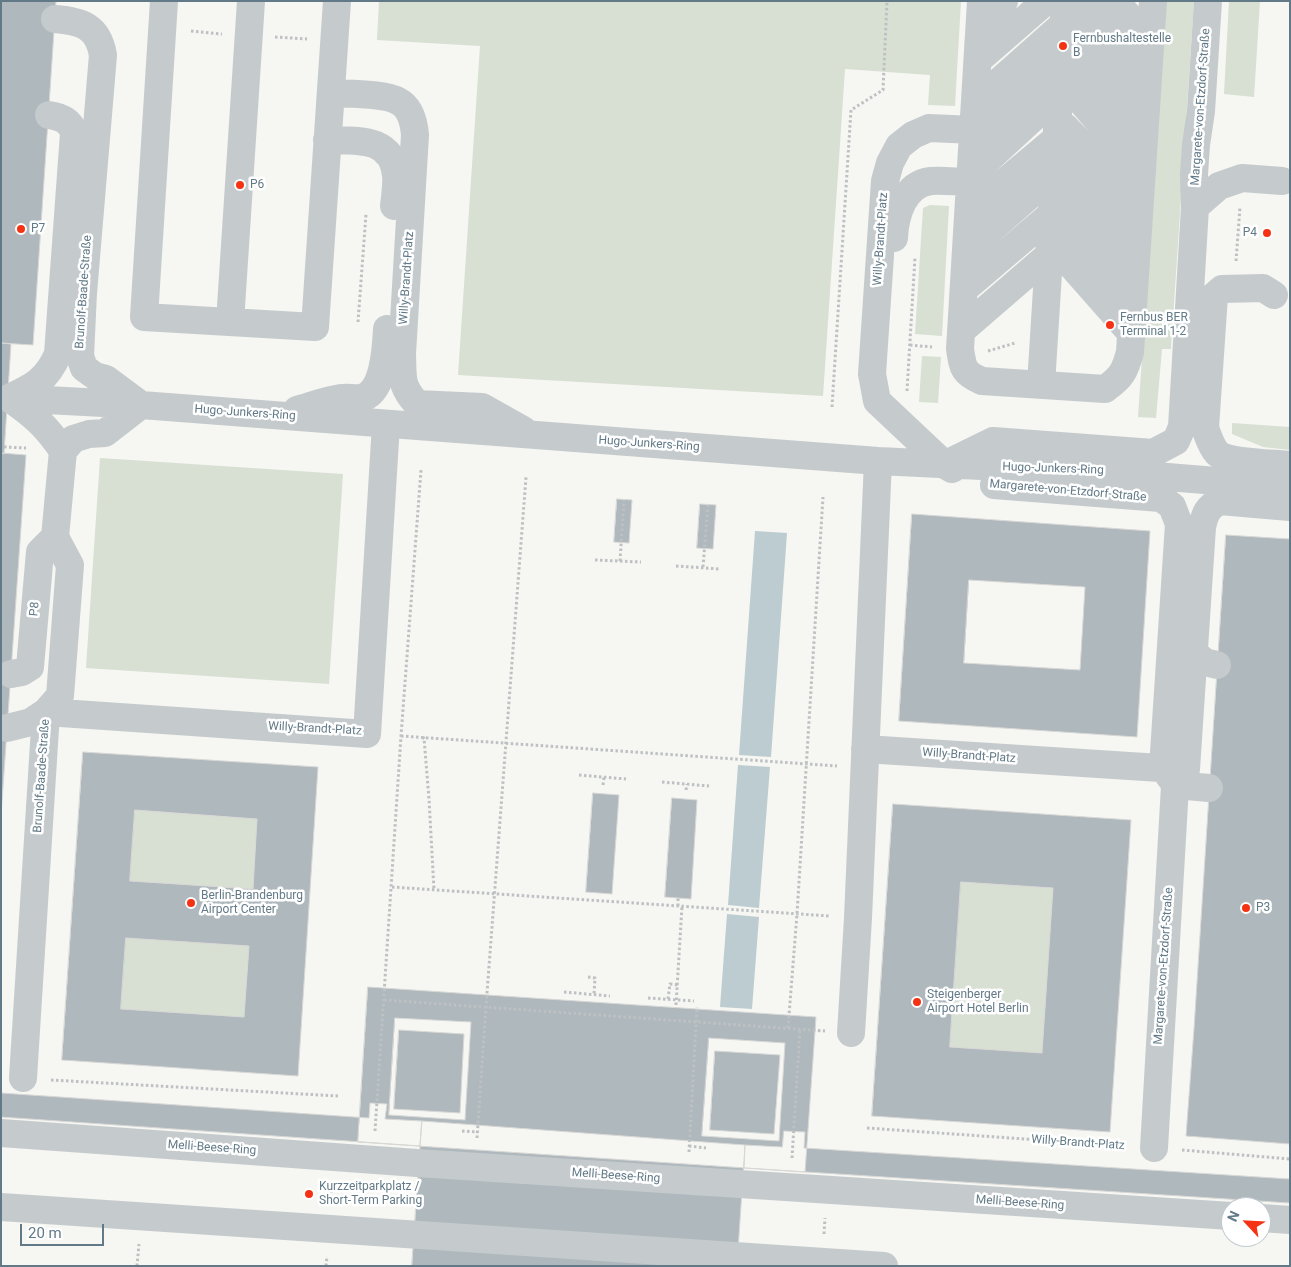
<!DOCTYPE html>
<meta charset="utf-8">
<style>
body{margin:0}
#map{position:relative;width:1291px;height:1267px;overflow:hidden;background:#f6f6f2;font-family:Roboto,sans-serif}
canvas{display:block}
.frame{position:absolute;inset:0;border:2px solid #627a87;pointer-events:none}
.north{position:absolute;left:1221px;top:1197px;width:50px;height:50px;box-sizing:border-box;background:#fff;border:1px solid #c0cacf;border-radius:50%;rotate:295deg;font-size:14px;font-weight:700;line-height:20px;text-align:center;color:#627a87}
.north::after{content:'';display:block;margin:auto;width:18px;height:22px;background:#f53213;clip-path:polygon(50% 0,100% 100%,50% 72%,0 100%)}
.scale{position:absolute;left:20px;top:1224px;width:84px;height:22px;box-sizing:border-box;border:2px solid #627a87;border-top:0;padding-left:6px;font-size:15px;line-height:18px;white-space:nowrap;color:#627a87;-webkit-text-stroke:4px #fff;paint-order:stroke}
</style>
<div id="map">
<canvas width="1291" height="1267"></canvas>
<div class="frame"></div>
<div class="north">N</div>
<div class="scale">20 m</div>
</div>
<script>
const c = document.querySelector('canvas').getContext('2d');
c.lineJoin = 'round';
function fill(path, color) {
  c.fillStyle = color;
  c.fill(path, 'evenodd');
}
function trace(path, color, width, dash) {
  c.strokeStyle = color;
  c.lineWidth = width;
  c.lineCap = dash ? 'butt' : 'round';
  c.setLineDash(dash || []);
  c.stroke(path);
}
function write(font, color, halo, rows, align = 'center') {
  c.font = font + ' Roboto,sans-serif';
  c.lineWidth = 5;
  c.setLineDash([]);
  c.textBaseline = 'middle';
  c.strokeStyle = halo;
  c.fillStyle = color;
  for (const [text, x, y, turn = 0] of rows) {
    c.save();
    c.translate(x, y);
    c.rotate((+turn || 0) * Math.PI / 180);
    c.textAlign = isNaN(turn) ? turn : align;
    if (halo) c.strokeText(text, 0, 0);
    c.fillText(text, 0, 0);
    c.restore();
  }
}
const green = new Path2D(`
 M379,1h582l-6,105 -27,-1 2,-30 -85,-6 -22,327 -365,-21 22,-329 -103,-6z
 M1166,1h28l-23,348h-9l-6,69 -18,-1z
 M1229,1h31l-6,96 -30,-3z
 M930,205l19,1 -7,130 -27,-2 8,-126z
 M922,356l19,1 -3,46 -19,-1z
 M1232,423l58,4v23l-27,-3 -31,-13z
 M100,458l243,16 -14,210 -243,-16z
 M135,810l122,9 -4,70 -123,-8z
 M961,882l92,6 -11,165 -92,-6z
 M126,938l123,8 -5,71 -123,-8z`);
const water = new Path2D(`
 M755,531l32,2 -16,224 -32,-2z
 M738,765l32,2 -11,141 -31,-3z
 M727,914l32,3 -7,92 -32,-2z`);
const building = new Path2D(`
 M1,1h55l-23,344 -32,-2z
 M1,343l10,1 -7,110 -3,-1z
 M1,453l25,2 -25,361z
 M617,499l15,1 -3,43 -15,-1z
 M700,504l16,1 -3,44 -16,-1z
 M912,514l238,17 -13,206 -238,-16zM969,580l116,7 -5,83 -116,-7z
 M1226,535l64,4v605l-104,-8 8,-107z
 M83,752l235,15 -20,309 -236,-16zM135,810l122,9 -4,70 -123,-8zM126,938l123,8 -5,71 -123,-8z
 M593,793l26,2 -7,99 -26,-2z
 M672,798l25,2 -6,99 -26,-2z
 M893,804l238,16 -21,312 -238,-16zM961,882l92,6 -11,165 -92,-6z
 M368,987l448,30 -11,155 -447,-30zM395,1018l76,4 -6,98 -76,-5zM709,1038l76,5 -6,98 -77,-5z
 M399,1030l65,4 -4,79 -66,-4z
 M715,1051l65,4 -6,79 -64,-4z
 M1,1093l368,25 1,-15 17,1 -2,15 37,2 -2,25 -419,-29z
 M422,1121l323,24 -8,121h-325z
 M784,1131l21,1 -1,16 486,31v24l-546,-35 1,-23 37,2z`);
const path = new Path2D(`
 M191,31l31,3
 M275,37l32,2
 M1236,261l4,-54
 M358,322l8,-108
 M910,345l22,2
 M988,351l27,-8
 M907,391l8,-134
 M832,407l19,-297 32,-20 4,-89
 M4,447l22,1
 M595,560l46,2
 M620,561l4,-61
 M676,566l44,3
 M703,567l5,-62
 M401,736l436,30
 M422,738h2l5,61 5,91
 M579,775l47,4
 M662,782l47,4
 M603,785l1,-8
 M686,790l1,-6
 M392,887l438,29
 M678,906v-8
 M588,977l7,1 -1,16
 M564,992l46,4
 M648,998l46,3
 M668,999l2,-15 8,1
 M384,1000l441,31
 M676,1005l6,-99
 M788,1028l9,-114 26,-417
 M51,1080l287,16
 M867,1128l259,18
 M375,1131l26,-395 20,-266
 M462,1131l16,1
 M477,1138l10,-145 39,-516
 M689,1146l17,2
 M1182,1150l108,9
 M689,1152l8,-145
 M792,1158l8,-129
 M331,1203l1,-19
 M824,1234l1,-16
 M137,1266l2,-22
 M326,1266l1,-10`);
const minor = new Path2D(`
 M164,1l-20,316 171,10 22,-326
 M981,1l-21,348c3,19 3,24 22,32l123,8c17,-12 20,-18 25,-37l23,-351
 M1084,1l64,72
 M1115,1l35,39
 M1065,13l81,93
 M55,19c26,2 43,7 48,36l-20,238 -3,63 4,12 11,8 11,3 35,26
 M980,22l24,-21
 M1063,44l81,95
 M978,60l68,-59
 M1060,77l82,94
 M331,93c16,1 54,0 67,8 12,6 16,22 17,34l-13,219c1,24 -2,31 15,50l65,3 41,23
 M975,103l89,-79
 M1065,127l74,76
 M973,136l88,-74
 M327,140c29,1 65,-4 69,35 1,10 -1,21 -2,31
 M1056,143l81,94
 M971,175l88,-81
 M1054,177l81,92
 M1195,207l24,-21 23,-8 40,3
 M1052,209l81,93
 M969,212l87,-73
 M894,238c1,-23 10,-54 37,-57 13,-1 27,1 39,1
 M1050,241l81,92
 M966,251l88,-77
 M964,289l87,-74
 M1274,295l-11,-7 -41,1 -8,7 -9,132c3,8 6,18 12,25 11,10 57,10 73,12
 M230,322l21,-321
 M961,331l88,-76
 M1041,385l24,-384
 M9,398l132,7 737,56 228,11 184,15
 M9,398c24,-11 38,-18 49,-44l16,-221c-4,-13 -13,-16 -25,-18
 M9,398c24,16 38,29 54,53
 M297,410c14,-4 30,-10 45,-12 6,-1 13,1 19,0 23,-4 25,-51 26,-69
 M948,463l45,-22 160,12 23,-12 6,-14 13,-220 -1,-33 2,-29 5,-34 7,-110
 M952,469l-7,-4 -68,-64 -5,-27 13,-193 5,-18 9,-17 14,-11 16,-7 45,2
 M994,485l167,13 11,8 7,18 -16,244 13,17
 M1194,653l11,9 12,3
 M11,674l11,-2 8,-5 10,-115 15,-15
 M46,712l321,22 19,-310
 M7,728l24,-6 15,-10
 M865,749l311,20
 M1176,785l33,3
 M851,1033l7,-115 20,-457
 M23,1078l23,-366 14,-16 10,-131 -15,-28 8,-86 10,-12 16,-5 16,-1 36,-28
 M1,1133l416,30 814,53
 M1154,1148l22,-379h10l16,-242c3,-13 5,-20 18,-26l70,6
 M1,1207l883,59
 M1261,1218l29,2`);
const markers = [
 [1063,46,5,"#f53213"],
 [240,185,5,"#f53213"],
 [21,229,5,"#f53213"],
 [1267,233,5,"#f53213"],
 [1110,325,5,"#f53213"],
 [191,903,5,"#f53213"],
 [1246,908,5,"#f53213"],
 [917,1002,5,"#f53213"],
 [309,1194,5,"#f53213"]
];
const poiNames = [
 ["Fernbushaltestelle",1073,39],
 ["B",1073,53],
 ["P6",250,185],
 ["P7",31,229],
 ["P4",1257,233,"right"],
 ["Fernbus BER",1120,318],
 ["Terminal 1-2",1120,332],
 ["Berlin-Brandenburg",201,896],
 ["Airport Center",201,910],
 ["P3",1256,908],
 ["Steigenberger",927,995],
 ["Airport Hotel Berlin",927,1009],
 ["Kurzzeitparkplatz /",319,1187],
 ["Short-Term Parking",319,1201]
];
const streetNames = [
 ["Margarete-von-Etzdorf-Straße",1201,107,-86],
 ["Willy-Brandt-Platz",881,239,-86],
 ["Willy-Brandt-Platz",407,278,-86],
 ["Brunolf-Baade-Straße",84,292,-86],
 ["Hugo-Junkers-Ring",245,413,4],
 ["Hugo-Junkers-Ring",649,444,4],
 ["Hugo-Junkers-Ring",1053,469,2],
 ["Margarete-von-Etzdorf-Straße",1068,491,5],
 ["P8",35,609,-85],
 ["Willy-Brandt-Platz",315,729,3],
 ["Willy-Brandt-Platz",969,756,4],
 ["Brunolf-Baade-Straße",42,776,-86],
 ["Margarete-von-Etzdorf-Straße",1164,966,-86],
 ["Willy-Brandt-Platz",1078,1143,4],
 ["Melli-Beese-Ring",212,1148,4],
 ["Melli-Beese-Ring",616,1176,4],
 ["Melli-Beese-Ring",1020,1203,4]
];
fill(green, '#d8dfd3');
fill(water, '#bdccd0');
fill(building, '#aeb8bd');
trace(building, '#d8d7d5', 1);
trace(path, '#bec1c3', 3, [2.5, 2.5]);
trace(minor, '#c5cacd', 28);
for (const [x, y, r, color] of markers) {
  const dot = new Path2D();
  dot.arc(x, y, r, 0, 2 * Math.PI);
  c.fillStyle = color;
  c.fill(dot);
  trace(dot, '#fff', 2);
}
write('12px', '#627a87', '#fff', poiNames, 'left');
write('12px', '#627a87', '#fff', streetNames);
</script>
